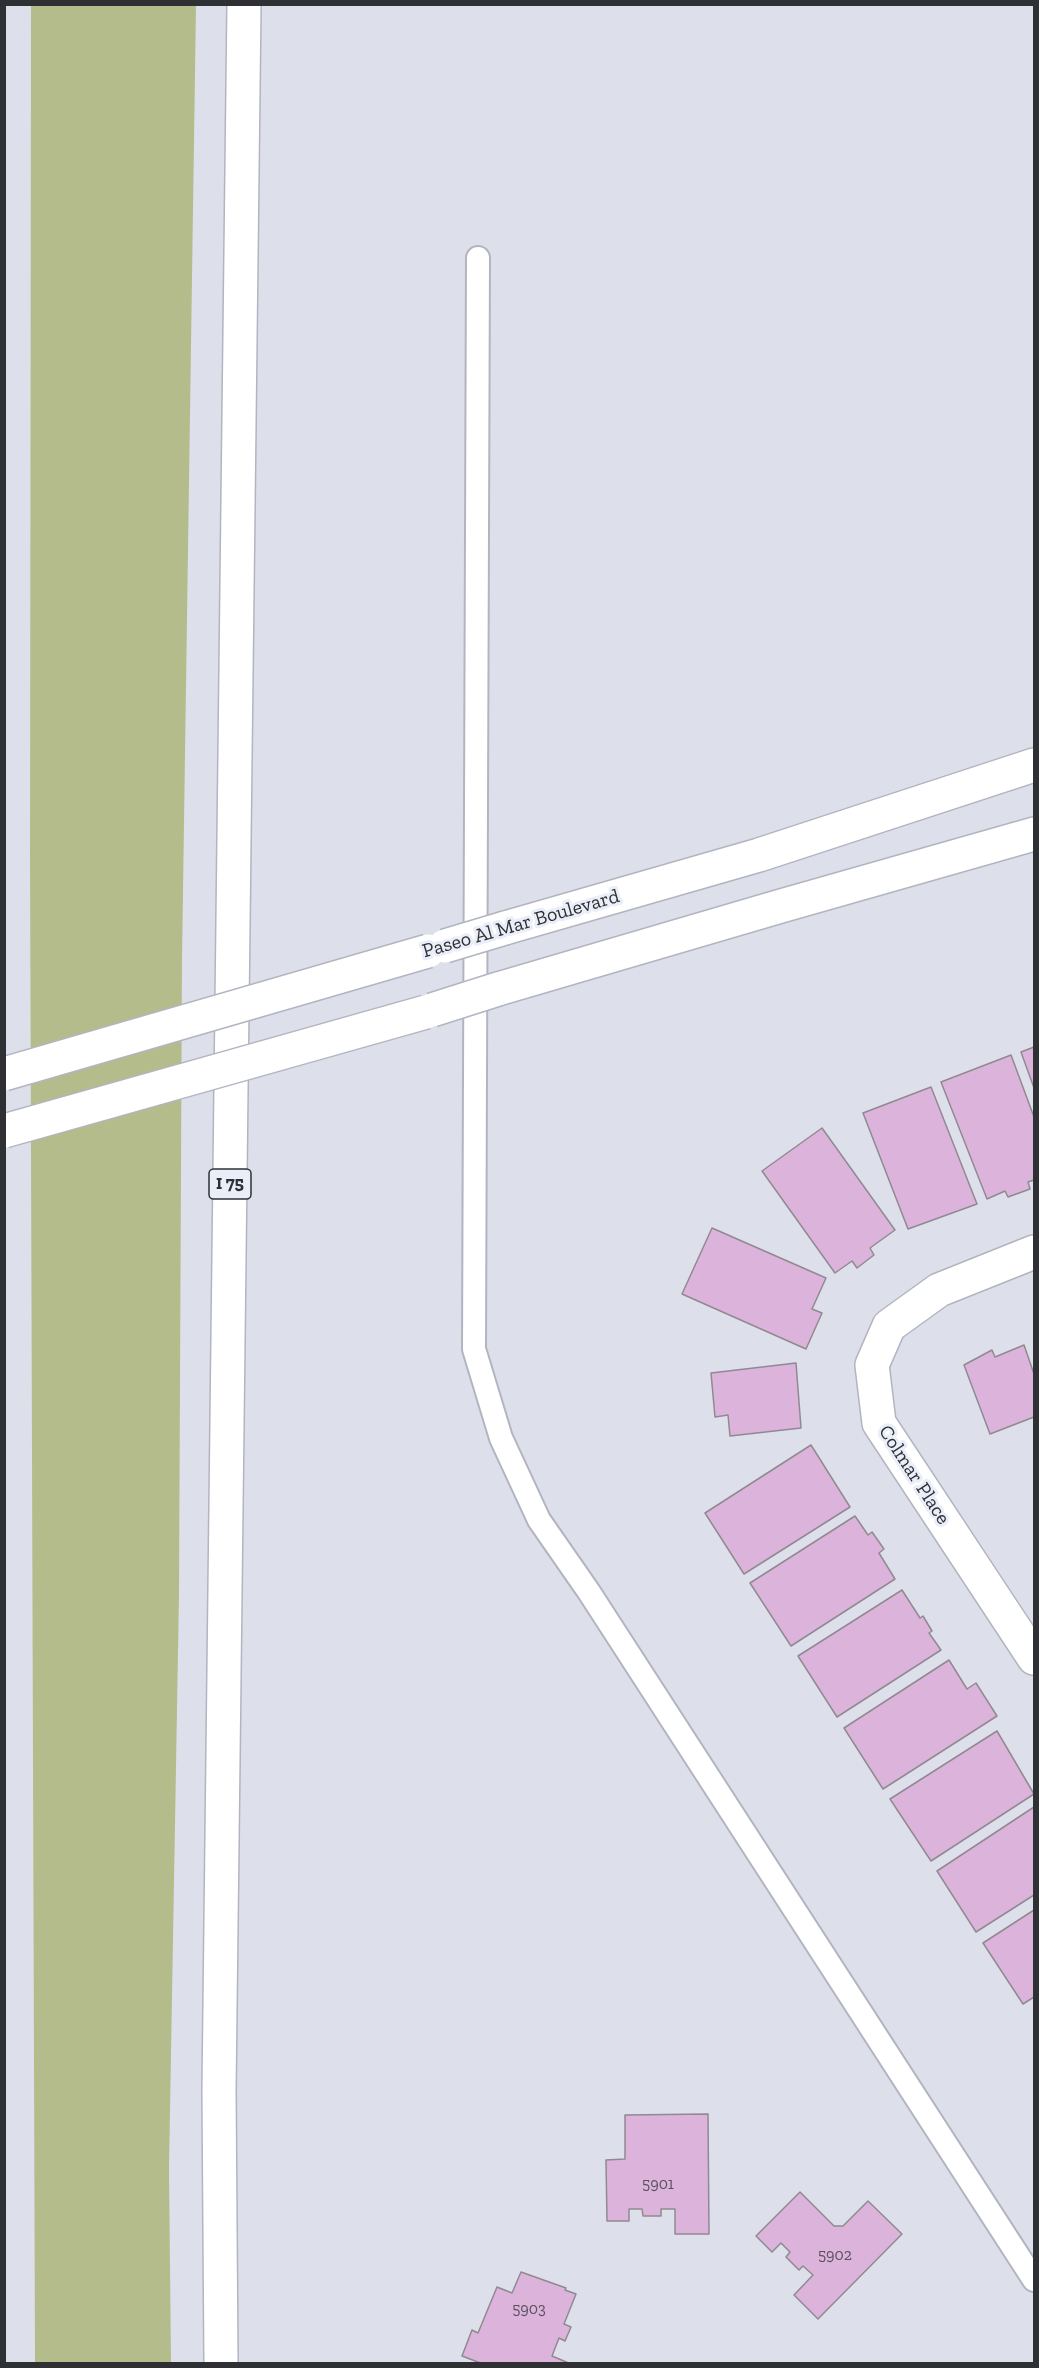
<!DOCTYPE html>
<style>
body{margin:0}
#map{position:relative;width:1039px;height:2368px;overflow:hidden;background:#dde0eb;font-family:"Zilla Slab",serif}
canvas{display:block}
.frame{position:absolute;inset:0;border:6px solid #2f3034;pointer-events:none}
</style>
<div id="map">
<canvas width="1039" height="2368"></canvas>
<div class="frame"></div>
</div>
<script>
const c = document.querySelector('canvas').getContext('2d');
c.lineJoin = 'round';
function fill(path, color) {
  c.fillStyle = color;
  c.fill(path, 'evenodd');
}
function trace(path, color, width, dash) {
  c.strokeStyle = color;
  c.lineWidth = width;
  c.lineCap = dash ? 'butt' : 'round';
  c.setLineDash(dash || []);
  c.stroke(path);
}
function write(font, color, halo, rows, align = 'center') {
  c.font = font + ' "Zilla Slab",serif';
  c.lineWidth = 6;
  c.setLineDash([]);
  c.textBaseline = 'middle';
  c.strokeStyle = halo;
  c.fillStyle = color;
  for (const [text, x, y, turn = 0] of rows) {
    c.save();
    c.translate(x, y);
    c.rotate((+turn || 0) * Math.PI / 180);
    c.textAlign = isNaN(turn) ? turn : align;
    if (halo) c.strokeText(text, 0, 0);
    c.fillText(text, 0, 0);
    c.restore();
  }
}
const green = new Path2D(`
 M31,5h165l-14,954 -3,636 -10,573 2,195h-136l-5,-1507z`);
const building = new Path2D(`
 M1034,1047v41l-13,-36z
 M1011,1055l23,62v63l-6,2 2,7 -22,8 -3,-6 -18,8 -46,-117z
 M931,1087l46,117 -69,25 -45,-116z
 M822,1128l73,102 -25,18 4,7 -17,13 -5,-7 -17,12 -73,-102z
 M712,1228l114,50 -14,31 10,4 -16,36 -124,-55z
 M1024,1345l10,29v43l-44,17 -26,-69 28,-15 3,7z
 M796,1363l5,65 -71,8 -2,-21 -13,2 -4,-44z
 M811,1445l39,62 -106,67 -39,-61z
 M855,1516l13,19 4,-3 12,17 -5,4 16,26 -104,67 -41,-63z
 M902,1590l18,28 3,-2 9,15 -3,2 12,17 -104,67 -39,-61z
 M949,1660l18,29 9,-6 21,33 -114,73 -39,-61z
 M997,1731l37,63 -103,67 -41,-62z
 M1034,1807v88l-58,37 -39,-61z
 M1034,1910v87l-11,7 -40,-61z
 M708,2114l1,120h-34v-25h-14v7h-18l-1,-7h-13v12h-22l-1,-61 19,-1v-44z
 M800,2192l34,34h9l25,-25 34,33 -84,85 -24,-24 19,-20 -10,-9 -4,4 -13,-13 4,-5 -9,-9 -9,9 -16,-16z
 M521,2272l45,16 -1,2 11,4 -12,30 7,3 -6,14 -6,-3 -7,18 19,8h-88l-21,-8 10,-26 6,3 19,-46 15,6z`);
const lane = new Path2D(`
 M478,258l-4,1091 27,89 38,82 50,72 445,688`);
const street = new Path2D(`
 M1034,1252l-95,38 -50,36 -17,39 7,58 155,235`);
const secondary = new Path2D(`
 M505,928l254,-73 275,-90
 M498,989l283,-83 253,-72`);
const highway = new Path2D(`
 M221,2364l-2,-275 25,-2085`);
const secondaryBridge = new Path2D(`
 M445,946l60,-18
 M432,1010l66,-21
 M4,1074l424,-123
 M4,1131l422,-119`);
const numberNames = [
 ["5901",658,2184],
 ["5902",835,2255],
 ["5903",529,2309]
];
const shields = [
 [230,1184,42]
];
const shieldNames = [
 ["I 75",230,1184]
];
const streetNames = [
 ["Paseo Al Mar Boulevard",521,924,-16],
 ["Colmar Place",914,1475,57]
];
fill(green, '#b5bc8c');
fill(building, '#dcb4db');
trace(building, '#918991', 1.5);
trace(lane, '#b2b5c0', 26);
trace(street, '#b2b5c0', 36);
trace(secondary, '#b2b5c0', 36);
trace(highway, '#b2b5c0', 36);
trace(lane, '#fff', 22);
trace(street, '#fff', 33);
trace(secondary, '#fff', 33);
trace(highway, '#fff', 33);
trace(secondaryBridge, '#b2b5c0', 36, []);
trace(secondaryBridge, '#fff', 33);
write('16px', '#5a515e', null, numberNames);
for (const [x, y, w] of shields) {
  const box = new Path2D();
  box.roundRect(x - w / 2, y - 15, w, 30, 4.5);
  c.fillStyle = '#eaeef9';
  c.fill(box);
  trace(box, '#2f3034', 1.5);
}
write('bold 18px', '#2f3034', null, shieldNames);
write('20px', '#2f3034', '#eaeef9', streetNames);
</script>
